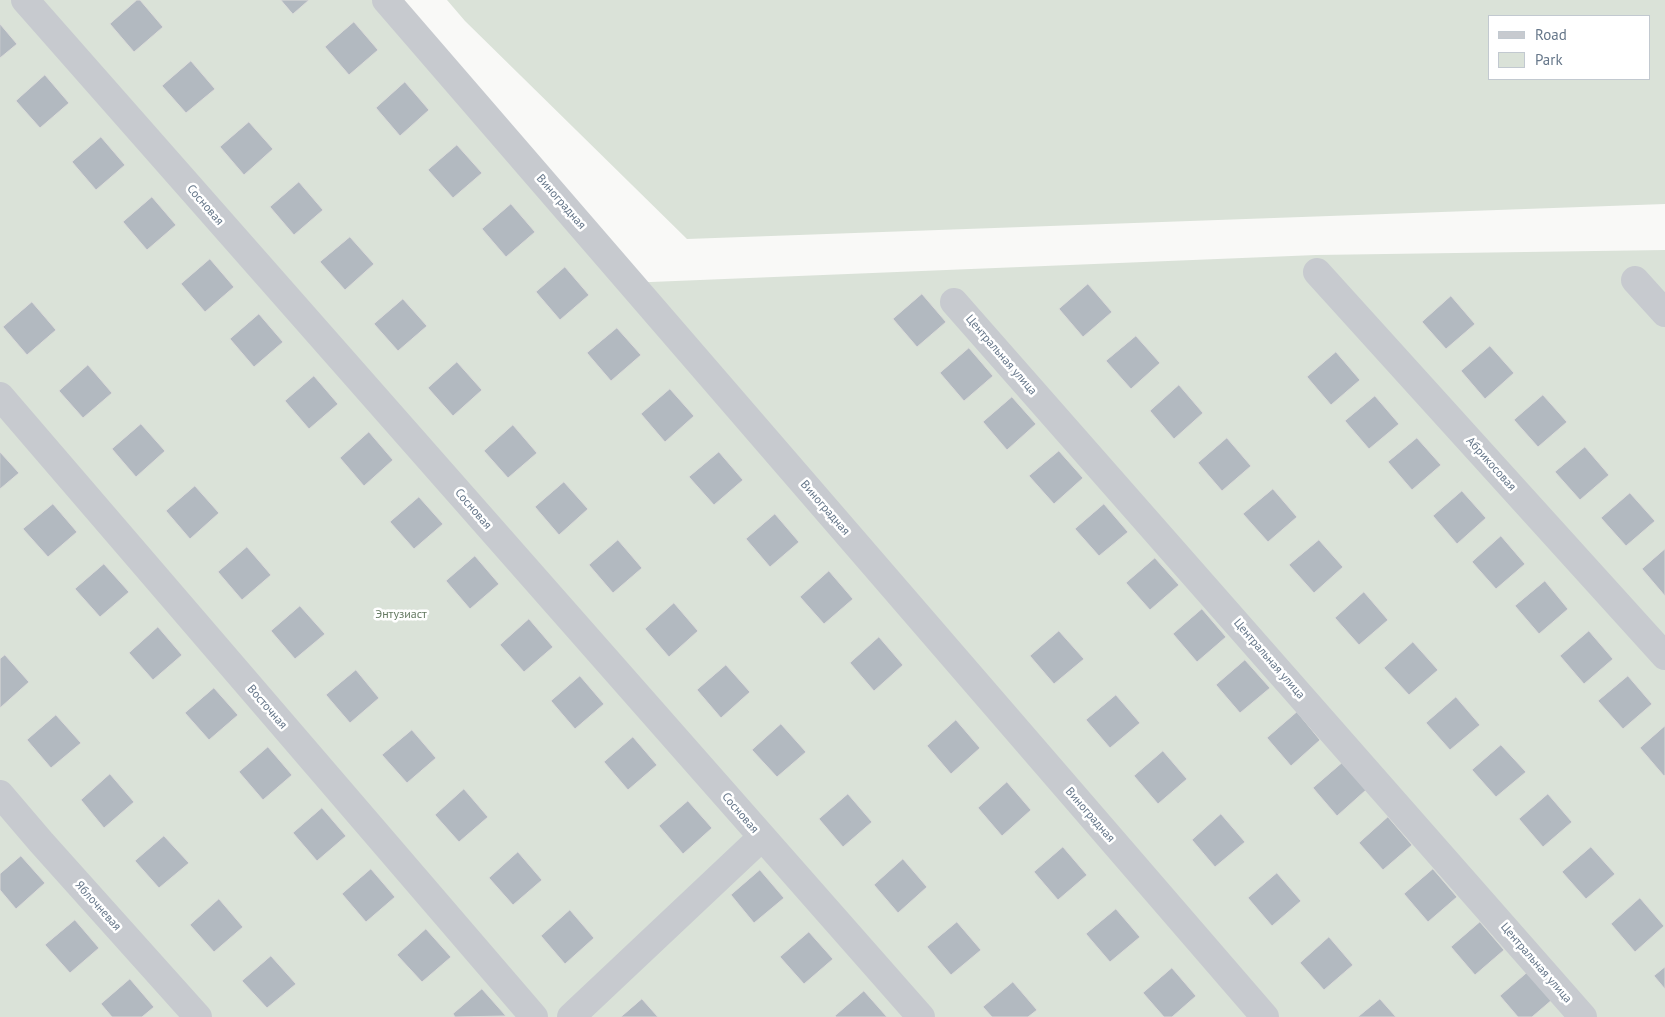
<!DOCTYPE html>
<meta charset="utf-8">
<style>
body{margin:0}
#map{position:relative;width:1665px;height:1017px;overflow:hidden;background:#f9f9f7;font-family:"PT Sans",sans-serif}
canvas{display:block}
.legend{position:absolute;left:1488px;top:15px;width:162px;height:65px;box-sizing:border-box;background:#fff;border:1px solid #c2c9d0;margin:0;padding:6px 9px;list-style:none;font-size:15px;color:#66778a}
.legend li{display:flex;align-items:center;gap:10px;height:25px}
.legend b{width:25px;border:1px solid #c2c9d0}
</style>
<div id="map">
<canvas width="1665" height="1017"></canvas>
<ul class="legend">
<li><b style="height:6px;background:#c7cacf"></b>Road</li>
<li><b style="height:14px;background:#dae2d8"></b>Park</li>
</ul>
</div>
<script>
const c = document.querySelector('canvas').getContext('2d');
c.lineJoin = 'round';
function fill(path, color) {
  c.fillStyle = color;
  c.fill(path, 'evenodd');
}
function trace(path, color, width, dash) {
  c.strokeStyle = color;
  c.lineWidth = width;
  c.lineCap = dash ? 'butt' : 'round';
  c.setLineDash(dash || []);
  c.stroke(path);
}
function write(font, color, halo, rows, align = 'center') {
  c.font = font + ' "PT Sans",sans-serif';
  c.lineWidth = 5;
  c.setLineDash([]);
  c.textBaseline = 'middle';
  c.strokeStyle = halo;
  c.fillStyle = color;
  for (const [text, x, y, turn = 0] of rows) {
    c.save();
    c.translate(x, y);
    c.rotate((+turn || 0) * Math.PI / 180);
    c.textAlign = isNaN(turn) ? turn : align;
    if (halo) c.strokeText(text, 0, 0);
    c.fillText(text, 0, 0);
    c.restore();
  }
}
const green = new Path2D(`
 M0,0h380l246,283 690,-28 349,-5v767h-1665z
 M447,0h1218v204l-978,35 -222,-218zM1649,16v63h-160v-63z`);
const building = new Path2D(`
 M137,0h3l23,27 -29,25 -24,-28z
 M281,0h28l-16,14z
 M354,22l24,28 -29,25 -24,-28z
 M0,24l17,20 -17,14z
 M191,61l24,28 -29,24 -24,-27z
 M45,75l24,28 -29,25 -24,-27z
 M405,82l24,28 -29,26 -24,-28z
 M249,122l24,27 -29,26 -24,-28z
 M101,137l24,28 -29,25 -24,-28z
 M457,145l25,28 -29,25 -25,-28z
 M299,182l24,28 -29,25 -24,-28z
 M152,197l24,28 -29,25 -24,-28z
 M511,204l24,28 -29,25 -24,-28z
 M350,237l24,27 -29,26 -25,-28z
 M210,259l24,28 -29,25 -24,-28z
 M565,267l24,28 -29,25 -24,-28z
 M1088,284l24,28 -29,25 -24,-28z
 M922,294l24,28 -29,25 -24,-28z
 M1451,296l24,28 -29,25 -24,-27z
 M403,299l24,27 -29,25 -24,-27z
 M32,302l24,28 -29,25 -24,-28z
 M259,314l24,28 -29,25 -24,-28z
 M617,328l24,27 -30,26 -24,-28z
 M1136,336l24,27 -29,26 -25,-28z
 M1490,346l24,27 -29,26 -24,-28z
 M969,348l24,28 -29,25 -24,-28z
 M1336,352l24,28 -29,25 -24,-28z
 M457,362l25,28 -29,26 -25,-28z
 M88,365l24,28 -29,25 -24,-27z
 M314,376l24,28 -29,25 -24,-28z
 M1179,385l24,28 -29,26 -24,-28z
 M670,389l24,27 -29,26 -24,-28z
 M1543,395l24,27 -29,25 -24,-27z
 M1375,396l24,28 -30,25 -24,-28z
 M1012,397l24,27 -29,26 -24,-28z
 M141,424l24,27 -29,26 -24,-28z
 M513,425l24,28 -29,25 -24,-27z
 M369,432l24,28 -29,26 -24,-28z
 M1227,438l24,28 -29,25 -24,-28z
 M1417,438l24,27 -29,25 -24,-28z
 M1585,447l24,28 -29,25 -25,-28z
 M1059,451l24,27 -29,26 -25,-28z
 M0,452l19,21 -19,16z
 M719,452l24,28 -29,25 -25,-28z
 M564,482l24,27 -29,26 -24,-28z
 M195,486l24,27 -29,26 -24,-28z
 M1273,489l24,28 -29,25 -25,-28z
 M1462,491l24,27 -29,26 -24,-28z
 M1630,493l25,28 -29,25 -25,-28z
 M419,497l24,27 -29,25 -24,-27z
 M53,504l24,28 -29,25 -25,-28z
 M1104,504l24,28 -29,24 -24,-27z
 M775,514l24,28 -29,25 -24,-28z
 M1501,536l24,28 -29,25 -24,-27z
 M618,540l24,28 -29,25 -24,-28z
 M1319,540l24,27 -29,26 -25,-28z
 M247,547l24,28 -29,25 -24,-28z
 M1665,549v47l-23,-27z
 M475,556l24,28 -29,25 -24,-28z
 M1155,558l24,27 -29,25 -24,-27z
 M104,564l25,28 -29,25 -25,-28z
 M829,571l24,28 -29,25 -24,-27z
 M1545,581l23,28 -29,25 -24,-28z
 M1364,592l24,28 -29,25 -24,-27z
 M674,603l24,28 -29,26 -24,-28z
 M300,606l25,28 -30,25 -24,-28z
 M1202,609l24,28 -29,25 -24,-28z
 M529,619l24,28 -29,25 -24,-27z
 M158,627l24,28 -29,25 -24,-27z
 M1059,631l25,28 -30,25 -24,-28z
 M1589,631l24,28 -29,25 -24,-28z
 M879,637l24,28 -29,26 -24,-28z
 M1413,642l25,28 -29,25 -25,-27z
 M5,655l24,27 -29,26v-49z
 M1245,660l25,28 -30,25 -24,-28z
 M726,665l24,27 -29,26 -24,-28z
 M356,670l23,28 -29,25 -24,-28z
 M580,676l24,28 -29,25 -24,-28z
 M1628,676l24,28 -29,25 -25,-28z
 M214,688l24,27 -29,25 -24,-27z
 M1116,695l24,28 -30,25 -24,-28z
 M1456,697l24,28 -30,25 -24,-27z
 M1297,712l23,28 -29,26 -24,-28z
 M56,715l25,28 -30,25 -24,-28z
 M956,720l24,28 -29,26 -24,-28z
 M781,724l25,28 -29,25 -25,-27z
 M1665,726v49l-1,1 -24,-28z
 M412,730l24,28 -29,25 -25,-28z
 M633,737l24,28 -29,25 -24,-28z
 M1501,745l25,27 -30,25 -24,-27z
 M268,747l24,28 -29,25 -24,-28z
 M1163,751l24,28 -29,25 -24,-28z
 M1342,763l24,27 -29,26 -24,-28z
 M110,774l24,28 -30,26 -23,-28z
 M1007,782l24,28 -29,26 -24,-28z
 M464,789l24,28 -29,25 -24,-27z
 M848,794l24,28 -29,25 -24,-28z
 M1548,794l24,28 -29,25 -24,-28z
 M688,801l24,27 -29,26 -24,-28z
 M322,808l24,28 -29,25 -24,-28z
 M1221,814l24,28 -30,25 -23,-27z
 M1388,817l24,28 -29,25 -24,-27z
 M164,836l25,27 -30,25 -24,-27z
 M1063,847l24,28 -29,25 -24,-28z
 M1591,847l24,27 -29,25 -24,-27z
 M518,852l24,28 -29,25 -24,-27z
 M21,856l24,27 -29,26 -16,-19v-16z
 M903,859l24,28 -29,26 -24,-28z
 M371,869l24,28 -29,25 -24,-28z
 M1433,869l24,28 -29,25 -24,-28z
 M760,870l24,28 -30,25 -23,-28z
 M1277,873l24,28 -29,25 -24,-28z
 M1640,898l24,28 -29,26 -24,-28z
 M219,899l24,28 -29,25 -24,-27z
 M1116,909l24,28 -30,25 -24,-28z
 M570,910l24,28 -29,26 -24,-28z
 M75,920l24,28 -29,25 -25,-28z
 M957,922l24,28 -30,25 -24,-28z
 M1480,922l24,28 -29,25 -24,-28z
 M426,929l25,28 -29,25 -25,-27z
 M809,932l24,27 -29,25 -24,-27z
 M1329,937l24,28 -29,25 -24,-27z
 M271,956l25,28 -29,24 -25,-27z
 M1665,967v22l-11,-13z
 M1172,968l24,28 -24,21h-8l-21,-24z
 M1529,971l24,28 -21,18h-14l-18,-21z
 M130,979l24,28 -12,10h-30l-11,-13z
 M1013,982l24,28 -9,7h-36l-9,-10z
 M482,989l24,27 -51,1 -2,-3z
 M864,991l23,26h-51l-1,-1z
 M642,999l16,18h-37z
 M1380,999l16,18h-38z`);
const minor = new Path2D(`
 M25,0l896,1017
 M386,0l879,1017
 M1317,272l348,384
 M1635,280l30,33
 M954,302l629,715
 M0,396l534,621
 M0,794l41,48 157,175
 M571,1017l191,-180`);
const streetNames = [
 ["Виноградная",561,202,49],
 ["Сосновая",205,205,49],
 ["Центральная улица",1001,355,49],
 ["Абрикосовая",1491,464,48],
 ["Виноградная",825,508,49],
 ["Сосновая",473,509,49],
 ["Центральная улица",1269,659,49],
 ["Восточная",267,707,49],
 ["Сосновая",740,813,49],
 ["Виноградная",1090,815,49],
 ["Яблочневая",98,906,48],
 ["Центральная улица",1536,963,49]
];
const parkNames = [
 ["Энтузиаст",401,615]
];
fill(green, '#dae2d8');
fill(building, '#b2b9c0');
trace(building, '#dbdbd9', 1);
trace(minor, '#c7cacf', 28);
write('12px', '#66778a', '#fff', streetNames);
write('12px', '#657a62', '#fff', parkNames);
</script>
